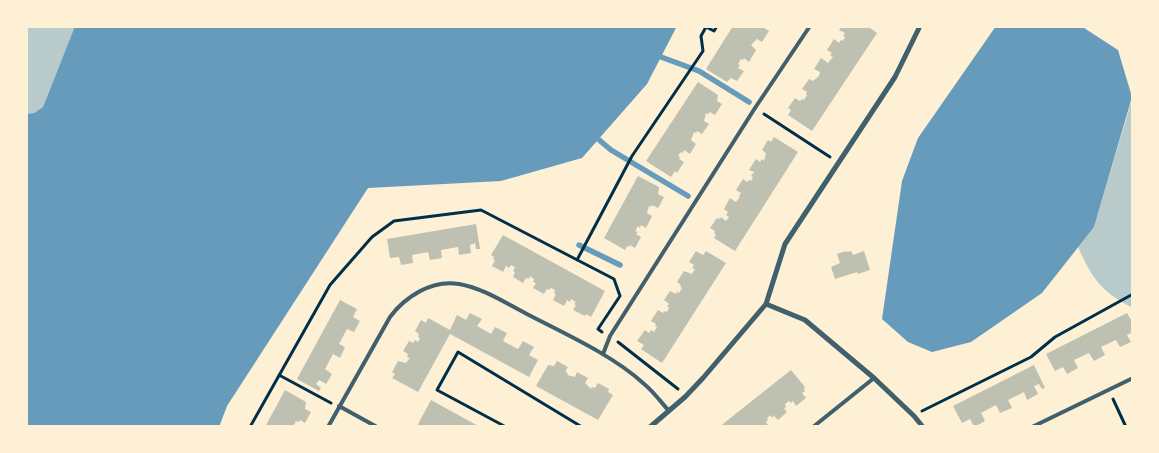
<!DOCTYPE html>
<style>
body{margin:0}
#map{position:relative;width:1159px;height:453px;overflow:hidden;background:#fdf0d5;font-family:Bitter,serif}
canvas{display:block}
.frame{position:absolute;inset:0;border:28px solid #fdf0d5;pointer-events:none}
</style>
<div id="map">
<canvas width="1159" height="453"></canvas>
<div class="frame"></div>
</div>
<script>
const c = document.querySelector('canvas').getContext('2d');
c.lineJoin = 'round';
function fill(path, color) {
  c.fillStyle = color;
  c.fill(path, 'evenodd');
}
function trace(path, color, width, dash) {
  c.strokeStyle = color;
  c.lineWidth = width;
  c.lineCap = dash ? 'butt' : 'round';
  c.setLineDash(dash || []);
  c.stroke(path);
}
const green = new Path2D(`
 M26,26h49l-32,81 -9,6 -8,1z
 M1133,96v212c-32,-16 -41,-30 -55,-61l16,-20z`);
const water = new Path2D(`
 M75,26h602l-30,58 -65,74 -81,23 -133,7 -141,218 -8,21h-193v-313l8,-1 9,-6z
 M996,26h85l37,24 14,47 -38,130 -52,66 -71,49 -39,10 -24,-10 -26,-23 20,-138 16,-43z`);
const stream = new Path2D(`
 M661,57l38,14 50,31
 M598,139l13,11 77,46
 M579,245l41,20`);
const building = new Path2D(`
 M733,26h32l-1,2 5,3 -7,11 -5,-3 -6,6 5,5 -7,12 -5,-4 -1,2 -2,-1 -3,5 2,1 -2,3 6,3 -7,10 -6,-3 -4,4 -21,-13z
 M842,26h25l10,7 -65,98 -24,-16 3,-5 -3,-2 7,-10 5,3 2,-2 2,1 3,-5 -1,-1 1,-2 -5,-3 7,-10 4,2 6,-5 1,-4 -6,-3 7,-11 7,5 5,-6 -3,-2 2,-2 -5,-3 7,-11 5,4 2,-3 2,1 2,-4 -2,-1 2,-3 -6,-3z
 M698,82l20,13 -1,6 5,3 -7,11 -5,-3 -2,2 -2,-1 -2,8 5,3 -7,10 -5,-3 -1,2 -2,-1 -3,8 5,4 -6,10 -6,-4 -1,3 -2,-1 -3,4 2,1 -1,2 5,3 -7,11 -2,-2 -4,6 -25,-16z
 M774,137l24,15 -63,99 -21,-13 2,-3 -2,-2 1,-2 -5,-3 7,-10 3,1 1,-2 5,4 3,-4 -3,-2 2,-3 -4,-3 6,-11 6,4 4,-5 -1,-1 2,-3 -5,-3 7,-11 4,3 2,-2 2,1 2,-4 -2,-1 3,-4 -5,-2 7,-11 4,3 2,-3 2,2 2,-8 -4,-3 6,-10 3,2z
 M638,176l21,11 -1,7 6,3 -6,11 -6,-3 -1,2 -2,-1 -2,7 5,3 -6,12 -5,-3 -1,3 -2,-2 -3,5 3,1 -2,2 5,3 -6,11 -5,-3 -1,2 -2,-1 -2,4 -21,-12z
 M476,224l4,25h-4l-1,-6 -5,2 1,8 -12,2 -1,-8 -17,3 1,8 -12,2 -2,-8 -16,3 1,8 -12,2 -2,-8 -9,1 -3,-19z
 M503,235l102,56 -14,26 -5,-3 -1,2 -12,-6 3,-5 -2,-1 2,-2 -5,-3 -1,3 -3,-2 -3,6 -11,-6 3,-6 -2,-1 1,-3 -4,-2 -2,2 -2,-1 -3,5 -11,-6 3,-5 -3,-1 1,-3 -4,-3 -1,3 -3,-1 -3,5 -10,-6 2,-5 -2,-1 2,-4 -4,-2 -2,3 -3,-2 -3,6 -11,-6 3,-6 -2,-1 1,-2 -3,-2z
 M696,251l7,4 3,-4 20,12 -64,100 -21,-14 3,-4 -7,-4 8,-11 4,3 2,-3 3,2 3,-5 -2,-1 1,-2 -5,-3 7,-11 5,3 1,-2 3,1 2,-4 -2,-2 2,-2 -5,-4 6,-9 6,3 1,-3 2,2 3,-5 -2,-2 1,-1 -4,-3 7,-11 8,3 3,-5 -3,-1 2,-3 -5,-3z
 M846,251v1l5,-1 2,4 11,-4 6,19 -12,4 -1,-2 -22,7 -4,-12 9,-4 -3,-9z
 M340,300l17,9 -4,8 7,4 -6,11 -7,-3 -8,15 6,3 -5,11 -7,-4 -8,15 7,5 -6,10 -7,-4 -3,4 5,4 -2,3 -22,-12z
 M470,313l12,6 -5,7 14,8 4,-7 12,6 -4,8 15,8 5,-8 11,6 -5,8 9,5 -9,17 -79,-43 -32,58 -26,-14 3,-4 -3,-2 6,-11 8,2 4,-5 -3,-1 1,-3 -5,-3 6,-10 4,2 2,-3 3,2 2,-4 -2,-1 1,-3 -4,-3 6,-11 5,3 2,-5 2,1 20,11 7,-15 9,5z
 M1127,313l6,10v9l-6,3 4,7 -11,5 -4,-7 -15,7 4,8 -11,6 -5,-8 -15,7 4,8 -11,6 -4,-7 -8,4 -9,-17z
 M557,361l11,6 -3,5 3,1 -1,2 8,2 2,-5 11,6 -3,5 6,6 1,-2 3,1 3,-5 11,6 -1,3 5,3 -15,25 -62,-34 12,-21 6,1z
 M1034,365l11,23 -3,1 -3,-5 -5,2 4,8 -11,6 -3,-8 -16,8 4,8 -12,5 -4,-8 -15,8 4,8 -11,6 -4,-8 -8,4 -9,-17z
 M791,370l14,17 -1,2 1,2 -3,2 4,5 -10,8 -3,-5 -2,2 -2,-2 -4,3 1,3 -2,1 3,4 -9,8 -4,-4 -2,2 -1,-3 -4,3 1,2 -2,2 3,5h-50z
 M285,390l21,12 -1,7 6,3 -6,11 -5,-3 -1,2 -3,-1 -3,6h-28z
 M431,400l49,27h-61l-2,-1z`);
const path = new Path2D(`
 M764,114l66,43
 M577,260l55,-104 71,-105 -2,-15 5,-9 8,4 3,-5
 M618,342l60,47
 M279,375l52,28
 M1113,399l13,28
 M922,411l109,-54 24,-20 78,-43
 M250,427l80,-142 42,-48 22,-16 87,-11 133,69 6,17 -22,33 4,3
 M506,427l-69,-37 21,-38 124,75`);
const service = new Path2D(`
 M603,354l7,-18 145,-228 55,-82
 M339,406l38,21
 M328,427l62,-110c15,-20 42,-38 69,-33 23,4 45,18 66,29 38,20 86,41 118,70 10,8 18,19 26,28
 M813,427l61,-49
 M1032,427l101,-49`);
const minor = new Path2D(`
 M766,304l39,16 69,58 40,38 9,11
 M650,427l35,-30 18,-19 63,-74 19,-60 110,-167 25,-51`);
fill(green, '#b9caca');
fill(water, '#669bbc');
trace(stream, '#669bbc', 5.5);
fill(building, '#bec0b2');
trace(path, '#003049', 3);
trace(service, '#3f606c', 4);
trace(minor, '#3f606c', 5);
</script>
